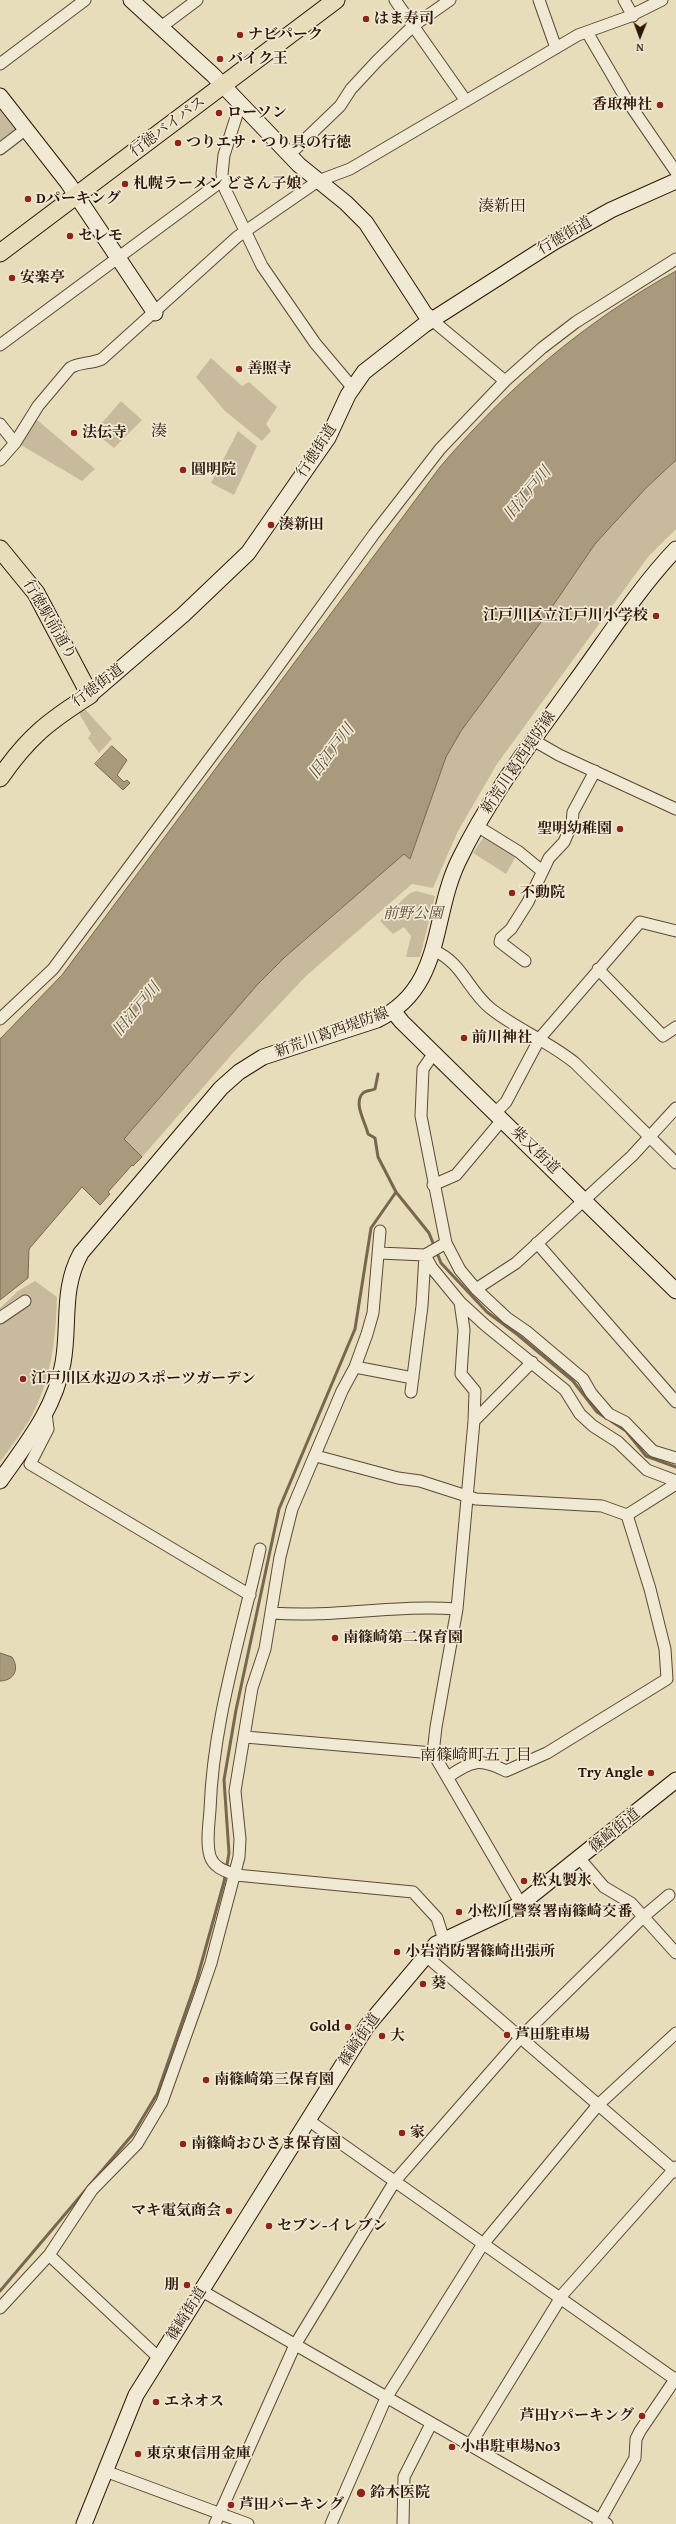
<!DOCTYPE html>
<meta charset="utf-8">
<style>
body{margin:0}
#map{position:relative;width:676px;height:2524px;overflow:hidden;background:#e8ddbb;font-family:"Gentium Book Plus",serif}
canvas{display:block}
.north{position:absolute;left:620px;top:16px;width:40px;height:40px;-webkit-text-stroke:3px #f0e9d3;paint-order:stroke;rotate:181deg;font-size:11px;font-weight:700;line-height:16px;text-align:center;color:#2e1709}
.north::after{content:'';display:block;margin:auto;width:14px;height:18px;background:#2e1709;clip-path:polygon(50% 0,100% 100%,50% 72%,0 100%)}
</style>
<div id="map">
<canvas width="676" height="2524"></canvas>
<div class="north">N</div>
</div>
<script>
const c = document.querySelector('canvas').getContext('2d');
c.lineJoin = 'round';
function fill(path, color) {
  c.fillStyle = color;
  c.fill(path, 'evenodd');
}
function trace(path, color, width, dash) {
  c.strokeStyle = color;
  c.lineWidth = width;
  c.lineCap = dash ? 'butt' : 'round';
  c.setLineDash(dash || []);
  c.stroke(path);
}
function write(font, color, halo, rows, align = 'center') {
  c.font = font + ' "Gentium Book Plus","Noto Serif JP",serif';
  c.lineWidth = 3.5;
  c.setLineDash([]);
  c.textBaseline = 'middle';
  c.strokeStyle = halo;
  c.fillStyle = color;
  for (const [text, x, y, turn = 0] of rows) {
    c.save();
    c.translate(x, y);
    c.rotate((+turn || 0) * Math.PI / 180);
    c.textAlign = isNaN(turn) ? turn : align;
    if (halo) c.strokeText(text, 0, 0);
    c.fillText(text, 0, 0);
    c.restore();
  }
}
const green = new Path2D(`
 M0,108l16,21 -1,3 -15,12z
 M211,358l31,28 7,-4 28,25 -11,17 5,7 -9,10 -37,-30 -29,-34z
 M121,401l21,19 -28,28 -20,-16z
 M36,419l59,50 -13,12 -61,-36z
 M238,431l19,15 -23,49 -23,-12z
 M676,460v69l-28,28 -151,207 -39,67 -25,57 -21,-4 -106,92 -73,77 -91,104 -18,-18 133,-154 28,-28 119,-103 6,5 36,-102 15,-26 91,-124 43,-63 51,-56z
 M85,709l27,30 -13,14 -11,-15 3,-4 -12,-21z
 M485,835l31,21 -10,18 -33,-21z
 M416,891l19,5 -15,61h-14l5,-21 -7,-9 -11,7 -13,-13 30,-28z
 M35,1281l22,16c-1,43 -6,84 -27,122 -9,15 -20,29 -30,43v-154l18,-17z`);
const water = new Path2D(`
 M676,271v189l-30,28 -51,56 -43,63 -91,124 -15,26 -36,102 -6,-5 -119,103 -28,28 -133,154 18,18 -9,9 -1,-1 -24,27 2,2 -10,11 -18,-18 -53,62 -1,29 -28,22v-261l62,-64 378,-508c68,-80 143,-144 236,-196z
 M112,746l15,14 -10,15 7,7 3,-2 3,3 -7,7 -28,-26z
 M0,1653l12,4c8,12 2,24 -12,24z`);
const stream = new Path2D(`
 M396,1192l33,41 12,30 46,49 31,23 55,46 24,31 9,6
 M611,1421l15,10 20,25 30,11
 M0,2291l133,-157 24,-40 40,-115 27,-97 5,-29 -5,-73 12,-70 43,-201 76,-180 16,-101 25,-36 -18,-35 -3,-19 -7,-4c-3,-13 -15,-31 -5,-41 3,-3 8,-2 12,-4l3,-15`);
const street = new Path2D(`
 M395,0l71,101
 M539,0l17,48
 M624,0l9,16
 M161,27l36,-27
 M587,32l39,67 50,73
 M0,64l85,-64
 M240,105l-16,50 -2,19 3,15 37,77 53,77 37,44
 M0,149l26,-20
 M289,155l51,-49 11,-17 26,-28 36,-35 37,-26
 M432,320l73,61
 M0,345l223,-165
 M0,424l15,19
 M0,460l15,-17 23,-37 32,-38c9,-6 21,-4 32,-9l135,-122 81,-56 32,-12 228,-134 50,-18 34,-17
 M533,740l26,15 117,54
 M477,826l42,26 23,19
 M433,950c30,13 34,39 57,58 26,21 58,33 85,55l101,100
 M525,961l-25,-19 1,-4 10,-9 17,-27 21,-44 15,-16 8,-18 1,-12 22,-41
 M598,969l65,67 13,-9
 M0,1019l53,-50 216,-290 105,-145 66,-85 65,-68 37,-33 34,-26 100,-63
 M434,1053l-11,16 -2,47 25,127 14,27 16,19 31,29 19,13 57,48 8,14 18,21 16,8 28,29 23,7
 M495,1113l11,-11 34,-64 100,-116 36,9
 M433,1185l23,-10 46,-55
 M537,1243l139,159
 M379,1253l46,2 7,13 28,34 25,23 80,65 15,24 13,12 25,16 29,28 29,11
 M476,1289l40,-26 116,-107 44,-48
 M0,1318l25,-17
 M355,1367l58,11
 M411,1392l11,-86 3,-51 21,-12
 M46,1413l2,16 -18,35 220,131
 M474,1421l58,-59
 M316,1456l82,22 22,3 56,18 126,7 25,9
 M260,1549c-19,87 -47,172 -50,261 -1,14 -4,32 0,46 4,12 15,15 26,19l177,17 24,26 7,22
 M272,1613c62,5 124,-9 185,-4
 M245,1737l188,16 88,151
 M433,1753l3,-26 21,-118 17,-188 1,-30 -14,-17 3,-44 -4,-28
 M448,1777c24,-17 32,-19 58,-6l41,-18 120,-74 -2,-30 -15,-60 -23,-74 49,-31
 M580,1859l24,28 27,16 45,50
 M425,1955l251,217
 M308,2120l368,260
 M49,2255l110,103
 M202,2291l405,233
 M0,2308l49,-53 43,-65 45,-46 25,-42 36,-101 13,-38 28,-106 1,-18 -5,-48 17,-103 13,-39 15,-92 12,-48 50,-118 13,-24 12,-33 6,-21 7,-82
 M470,2445l93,-151 113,-127
 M105,2471l143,53
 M215,2524l80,-179 100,-164 126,-144 122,-120 26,-22
 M331,2524l55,-126 97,-154 115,-139 78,-72
 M403,2524l1,-47 27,-53
 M598,2524l37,-66 1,-19 4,-8 36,-53`);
const secondary = new Path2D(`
 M131,0l82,75 86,90 47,38 20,20 59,91 7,6
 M0,96l68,87 87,130
 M90,695l93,-80 65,-62 80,-115 20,-43 16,-23 60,-47 130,-83 57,-32 65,-29
 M393,1011l9,11 274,269
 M0,1481c26,-37 55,-72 63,-118 7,-39 -2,-74 18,-110l140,-165 18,-16 24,-15 114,-37c67,-32 54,-101 81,-158 31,-65 76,-123 117,-180 33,-45 63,-93 101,-133
 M84,2524l52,-129 231,-369 69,-82 85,-40 155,-124`);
const primary = new Path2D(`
 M0,253l336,-253
 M0,549l36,44 54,102c-41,26 -62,42 -90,83`);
const markers = [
 [366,19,4,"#8f2418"],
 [240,35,4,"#8f2418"],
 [220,59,4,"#8f2418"],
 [660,105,4,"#8f2418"],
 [219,113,4,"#8f2418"],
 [178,143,4,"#8f2418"],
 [125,184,4,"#8f2418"],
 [28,199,4,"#8f2418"],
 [70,236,4,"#8f2418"],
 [12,278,4,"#8f2418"],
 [239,369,4,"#8f2418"],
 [74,433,4,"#8f2418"],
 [183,470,4,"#8f2418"],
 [271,525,4,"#8f2418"],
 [656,616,4,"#8f2418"],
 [620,829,4,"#8f2418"],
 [512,893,4,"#8f2418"],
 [464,1038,4,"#8f2418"],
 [23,1379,4,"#8f2418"],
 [335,1638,4,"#8f2418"],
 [651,1773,4,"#8f2418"],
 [524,1881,4,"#8f2418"],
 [459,1912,4,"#8f2418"],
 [397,1952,4,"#8f2418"],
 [423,1984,4,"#8f2418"],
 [348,2027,4,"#8f2418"],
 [507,2035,4,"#8f2418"],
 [382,2036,4,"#8f2418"],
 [206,2080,4,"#8f2418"],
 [402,2133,4,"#8f2418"],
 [183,2144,4,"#8f2418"],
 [229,2211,4,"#8f2418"],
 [269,2226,4,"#8f2418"],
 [187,2285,4,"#8f2418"],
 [156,2402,4,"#8f2418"],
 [642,2416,4,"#8f2418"],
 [452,2447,4,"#8f2418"],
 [138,2454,4,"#8f2418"],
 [361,2493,5,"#8f2418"],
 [231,2505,4,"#8f2418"]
];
const poiNames = [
 ["はま寿司",374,19],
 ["ナビパーク",248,35],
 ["バイク王",228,59],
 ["香取神社",652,105,"right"],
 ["ローソン",227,113],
 ["つりエサ・つり具の行徳",186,143],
 ["札幌ラーメン どさん子娘",133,184],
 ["Dパーキング",36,199],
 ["セレモ",78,236],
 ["安楽亭",20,278],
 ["善照寺",247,369],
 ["法伝寺",82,433],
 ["圓明院",191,470],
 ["湊新田",279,525],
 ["江戸川区立江戸川小学校",648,616,"right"],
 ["聖明幼稚園",612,829,"right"],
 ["不動院",520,893],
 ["前川神社",472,1038],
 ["江戸川区水辺のスポーツガーデン",31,1379],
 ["南篠崎第二保育園",343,1638],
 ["Try Angle",643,1773,"right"],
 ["松丸製氷",532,1881],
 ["小松川警察署南篠崎交番",467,1912],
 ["小岩消防署篠崎出張所",405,1952],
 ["葵",431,1984],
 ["Gold",340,2027,"right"],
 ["芦田駐車場",515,2035],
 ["大",390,2036],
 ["南篠崎第三保育園",214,2080],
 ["家",410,2133],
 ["南篠崎おひさま保育園",191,2144],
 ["マキ電気商会",221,2211,"right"],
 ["セブン-イレブン",277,2226],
 ["朋",179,2285,"right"],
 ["エネオス",164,2402],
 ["芦田Yパーキング",634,2416,"right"],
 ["小串駐車場No3",460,2447],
 ["東京東信用金庫",146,2454],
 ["鈴木医院",370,2493],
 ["芦田パーキング",239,2505]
];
const streetNames = [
 ["行徳バイパス",168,127,-37],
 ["行徳街道",565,236,-30],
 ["行徳街道",317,451,-57],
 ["行徳駅前通り",49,620,60],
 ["行徳街道",98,686,-37],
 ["新荒川葛西堤防線",519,763,-56],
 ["新荒川葛西堤防線",332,1033,-20],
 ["柴又街道",535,1151,44],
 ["篠崎街道",615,1831,-39],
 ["篠崎街道",360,2040,-56],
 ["篠崎街道",187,2314,-58]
];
const parkNames = [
 ["前野公園",413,914]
];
const neighbourhoodNames = [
 ["湊新田",502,207],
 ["湊",159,432],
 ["南篠崎町五丁目",476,1756]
];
const waterNames = [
 ["旧江戸川",528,494,-50],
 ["旧江戸川",332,752,-53],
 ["旧江戸川",137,1010,-50]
];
fill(green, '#c8bb9d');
fill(water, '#a99a7e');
trace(water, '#78664f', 1);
trace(stream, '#78664f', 3);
trace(street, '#5c4836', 13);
trace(secondary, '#2e1709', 17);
trace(primary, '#2e1709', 19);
trace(street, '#f0e9d3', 11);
trace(secondary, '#f0e9d3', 15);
trace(primary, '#e8ddbb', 17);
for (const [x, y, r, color] of markers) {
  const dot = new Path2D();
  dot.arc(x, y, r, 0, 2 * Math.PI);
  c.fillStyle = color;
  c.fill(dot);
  trace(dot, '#f0e9d3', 1.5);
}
write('bold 15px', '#2e1709', '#f0e9d3', poiNames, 'left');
write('15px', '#2e1709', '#f0e9d3', streetNames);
write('italic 15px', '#5c4835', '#f0e9d3', parkNames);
write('16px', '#2e1709', '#f0e9d3', neighbourhoodNames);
write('italic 16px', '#5f4b38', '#f0e9d3', waterNames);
</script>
